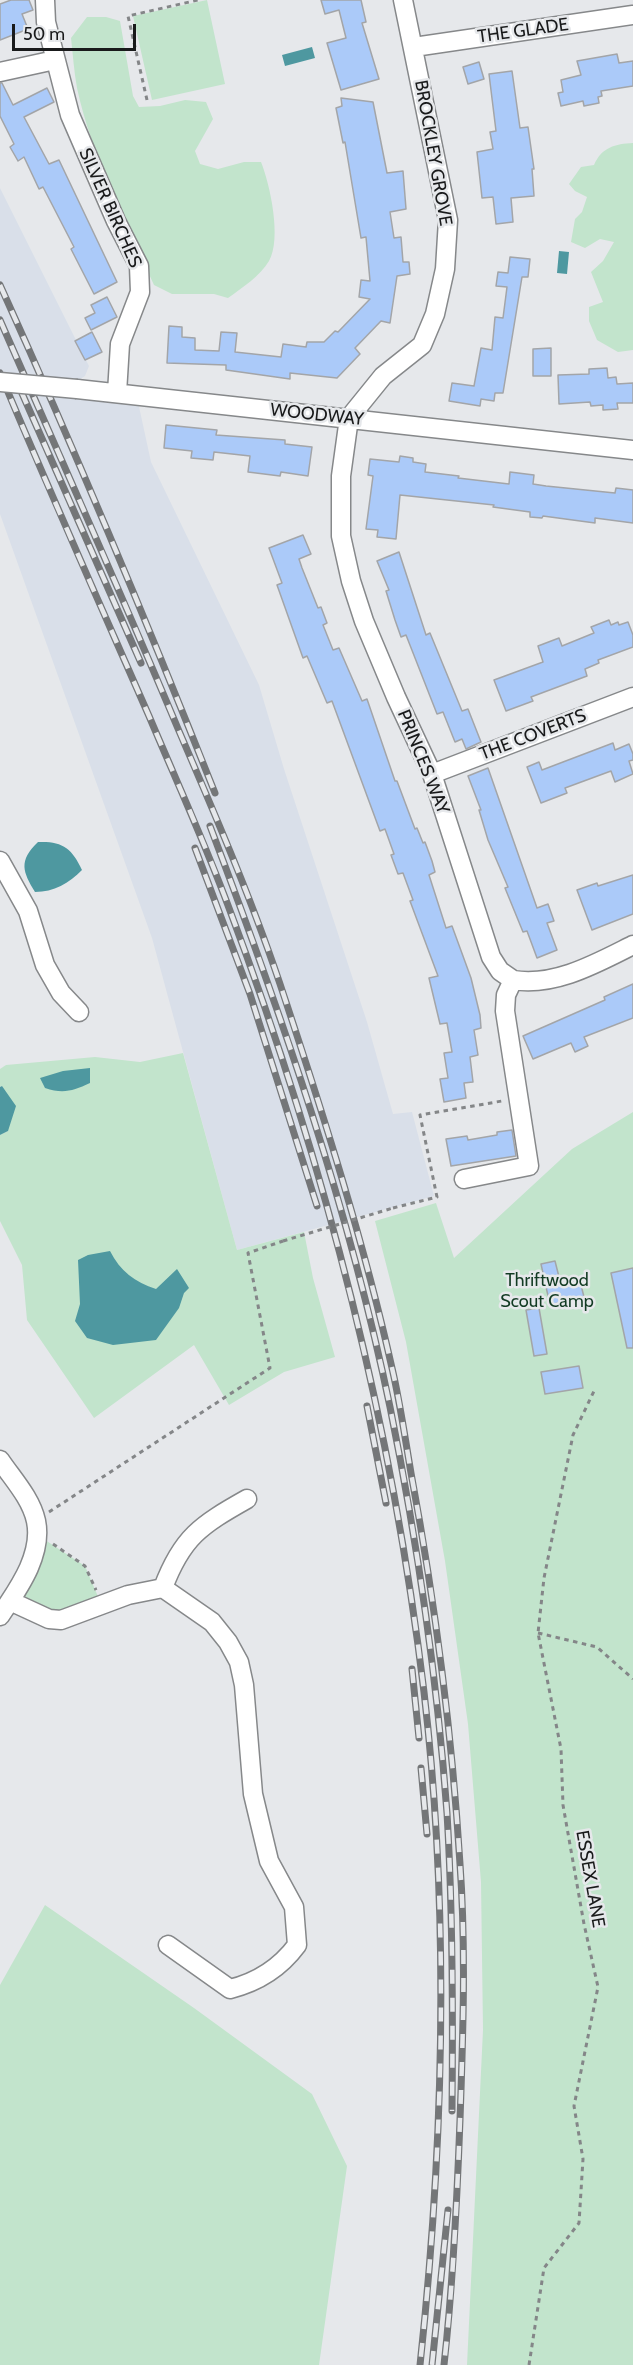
<!DOCTYPE html>
<style>
body{margin:0}
#map{position:relative;width:633px;height:2365px;overflow:hidden;background:#e6e8eb;font-family:Cabin,sans-serif}
canvas{display:block}
.scale{position:absolute;left:12px;top:24px;width:124px;height:27px;box-sizing:border-box;border:3px solid #191a1b;border-top:0;padding-left:8px;font-size:18px;line-height:21px;white-space:nowrap;color:#191a1b;-webkit-text-stroke:4px #e6e8eb;paint-order:stroke}
</style>
<div id="map">
<canvas width="633" height="2365"></canvas>
<div class="scale">50 m</div>
</div>
<script>
const c = document.querySelector('canvas').getContext('2d');
c.lineJoin = 'round';
function fill(path, color) {
  c.fillStyle = color;
  c.fill(path, 'evenodd');
}
function trace(path, color, width, dash) {
  c.strokeStyle = color;
  c.lineWidth = width;
  c.lineCap = dash ? 'butt' : 'round';
  c.setLineDash(dash || []);
  c.stroke(path);
}
function write(font, color, halo, rows, align = 'center') {
  c.font = font + ' Cabin,sans-serif';
  c.lineWidth = 5;
  c.setLineDash([]);
  c.textBaseline = 'middle';
  c.strokeStyle = halo;
  c.fillStyle = color;
  for (const [text, x, y, turn = 0] of rows) {
    c.save();
    c.translate(x, y);
    c.rotate((+turn || 0) * Math.PI / 180);
    c.textAlign = isNaN(turn) ? turn : align;
    if (halo) c.strokeText(text, 0, 0);
    c.fillText(text, 0, 0);
    c.restore();
  }
}
const built = new Path2D(`
 M0,188l89,178 -4,10 -11,7 -74,-8z
 M0,387l138,15 13,60 108,223 25,84 83,253 26,92 19,-2 22,84 -197,54 -85,-312 -152,-424z`);
const green = new Path2D(`
 M207,0l18,84 -73,16 -19,-84z
 M87,17h19l14,4 13,75 6,11 21,-1 25,-6 21,2 7,17 -18,32 5,13 18,5 26,-7h17c9,22 21,77 8,99 -9,15 -27,27 -41,37l-14,-4h-42l-18,-9c-28,-63 -62,-128 -77,-197 -3,-16 -4,-33 -6,-50z
 M633,143v207l-15,2 -21,-12 -8,-19v-14l14,-5 -12,-30 12,-11 11,-19 -14,-3 -15,9 -14,-6 4,-23 7,-7 5,-15 -12,-6 -6,-7 12,-17 13,-2c8,-18 21,-21 39,-22z
 M183,1053l54,197 67,-18 9,46 22,79 -51,15 -55,33 -35,-60 -100,73 -67,-98 -5,-55 -22,-44v-86l8,-4 -6,-45 -2,1v-18l6,-4 89,-8 45,5z
 M633,1112v1253h-166l16,-335 -2,-148 -13,-158 -23,-163 -39,-219 -31,-121 61,-18 18,55 118,-109z
 M42,1538l43,28 17,40 -28,11 -64,-16z
 M45,1905l149,103 118,86 35,72 -28,199h-319v-380z`);
const water = new Path2D(`
 M312,47l3,11 -30,8 -3,-11z
 M559,251l10,1 -2,22 -10,-1z
 M38,842c24,-1 34,6 44,28 -13,13 -28,22 -47,22 -12,-20 -17,-31 3,-50z
 M90,1068v15c-17,8 -27,11 -45,5l-5,-10 23,-7z
 M2,1086l14,20 -8,25 -8,4v-48z
 M110,1251c10,20 25,31 46,38l21,-20 12,19 -5,5 -5,15 -23,32 -43,5 -26,-7 -12,-17 5,-17 -2,-44 10,-5z`);
const building = new Path2D(`
 M11,0h18l4,10 -11,4 6,15 -28,11v-36z
 M321,0h40l5,22 -4,1 17,56 -38,11 -14,-47 19,-5 -7,-28 -14,4z
 M617,54l2,9 14,-2v25l-32,5 1,5 -4,1 1,6 -15,3 -1,-5 -22,5 -3,-13 5,-1 -2,-12 20,-5 -4,-14z
 M479,62l5,17 -16,5 -5,-17z
 M512,71l8,57 8,-1 6,42h-2l2,27 -23,2 2,24 -17,2 -3,-27 -11,1 -5,-46 16,-3 -3,-17 6,-1 -7,-57z
 M0,83h2l11,22 34,-17 7,14 -30,15 25,47 10,-4 58,122 -23,12 -23,-45 3,-2 -31,-60 -4,2 -15,-32 -6,4 -8,-14 4,-3 -14,-28z
 M341,98l32,4 14,71 16,-2 3,38 -16,3 4,26 7,-1 2,25h6l1,12 -13,2 -7,47 -9,-2 -26,27 5,6 -23,24 -47,-5v6l-64,-9v-5l-59,-2 2,-37 13,1v10l13,1v12l24,1 2,-19 16,1 -2,19 46,5 2,-13 23,3 1,-5h17l11,-11 3,1 32,-33 -11,-2 2,-17 9,1 -4,-44 -5,1 -16,-96 -2,1 -7,-35 6,-2z
 M510,257l20,2 -2,18h-6l-19,116h-8l-1,8 -13,-2 -1,7 -31,-5 3,-18 22,3 7,-38 11,2 3,-33 8,1 4,-31 -11,-1 2,-14 10,1z
 M107,297l10,20 -26,13 -6,-12 10,-5 -4,-8z
 M92,332l10,20 -17,8 -10,-19z
 M551,348v28h-18v-27z
 M607,368l1,10 8,-1 1,7 16,-1v20h-16l1,6 -15,1v-5l-12,1 -1,-4 -31,2 -1,-29 31,-1v-5z
 M166,425l51,5 -1,5 69,5v4l27,3 -4,29 -27,-4 -1,4 -32,-4 2,-16 -36,-4 -1,8 -22,-2 1,-7 -28,-3z
 M400,456l13,2v4l13,2 -1,8 34,4 -1,2 51,6 1,-12 24,3 -1,9 13,2 69,7 1,-5 17,2v33l-38,-5v5l-52,-7 -1,2 -12,-1v-5l-37,-5 1,-2 -94,-10 -4,44 -19,-2 1,-7 -12,-1 7,-53 -5,-1 2,-16 29,3z
 M303,535l8,19 -12,5 3,9 16,40 3,-1 6,16 -4,2 10,25 6,-2 23,53 5,-2 28,82h2l18,48 2,-1 6,15 2,-1 7,19 3,11 -6,3 17,53 6,-2 19,52 9,37 1,13 -7,2 4,25 -8,2 3,25 -9,1 2,15 -22,4 -4,-23 8,-1 -4,-25 8,-1 -5,-29 -7,1 -11,-46 9,-2 -28,-75 3,-1 -10,-27 -5,1 -7,-19 3,-1 -9,-25 -5,2 -48,-130 -5,2 -20,-47 -4,2 -26,-73 5,-2 -13,-35z
 M399,552l27,83 4,-2 32,78 6,-2 13,33 -15,7 -4,-10 -7,3 -12,-30 -6,2 -31,-79 -5,2 -6,-17 -9,-29 3,-1 -12,-29z
 M609,620l2,5 7,-3 1,3 9,-3 5,13v12l-35,13 1,3 -14,6 2,7 -56,21 2,4 -27,10 -12,-31 49,-18 -5,-16 21,-8 3,8 32,-13 -3,-6z
 M613,743l2,7 14,-6 4,10v6l-4,1 4,13 -18,8 -4,-11 -46,17 2,5 -26,10 -14,-36 12,-5 3,8z
 M488,768l49,140 11,-4 6,17 -7,2 10,27 -20,8 -10,-27 -4,1 -18,-44 3,-1 -20,-47 -9,-30h2l-13,-34z
 M633,875v39l-41,16 -15,-40 20,-7 1,3z
 M633,984v34l-49,19 4,9 -13,6 -4,-9 -38,16 -10,-23 82,-36 -1,-3z
 M512,1130l4,26 -65,10 -5,-27 21,-3 1,4 29,-5v-3z
 M555,1261l6,24 19,-4 4,16 -34,8 -9,-41z
 M633,1268v80h-6l-16,-75z
 M539,1308l8,46 -13,2 -8,-46z
 M579,1366l4,22 -38,6 -4,-22z`);
const path = new Path2D(`
 M147,100l-19,-84 70,-16
 M393,1208l44,-11 -17,-82 82,-14
 M49,1512l221,-144 -22,-115 35,-12
 M53,1544l32,22 11,24
 M538,1633l59,14 36,32
 M529,2365l15,-97 35,-45 4,-64 -9,-53 24,-119 -14,-63 -21,-119 -2,-56 -23,-116 6,-55 29,-143 21,-44`);
const minor = new Path2D(`
 M45,0l1,22 24,93 46,106 23,45 1,26 -20,52 -3,49
 M403,0l45,220 -3,49 -10,45 -13,31 -39,31 -34,42 -8,58v60l10,45 13,40 32,76 36,77 59,183 9,14 13,9 -7,15 -1,16 24,155 -65,13
 M414,47l219,-32
 M0,72l55,-12
 M77,389l556,61
 M432,774l201,-77
 M0,861l28,50 17,54 16,28 18,19
 M513,980c42,7 84,-17 120,-35
 M0,1460c12,18 31,38 36,61 7,34 -18,68 -36,95
 M163,1588c19,-51 38,-63 84,-89
 M10,1601l39,18 12,1 67,-25 35,-7 49,34 16,20 11,20 5,23 9,109 16,67 25,46 3,38c-17,23 -39,37 -67,44l-62,-44`);
const rail = new Path2D(`
 M0,285c76,168 147,337 215,508
 M0,320c60,137 121,273 179,411 38,88 76,176 106,268 40,121 79,244 107,369 8,34 13,70 19,105 24,129 41,260 49,391 6,85 3,171 0,256 -3,82 -7,164 -16,245
 M0,373c48,115 99,229 149,343 27,64 56,127 80,192 95,252 163,516 195,784 26,223 20,450 -4,673
 M21,391l120,272
 M210,826c72,190 139,382 180,581 27,133 47,270 57,406 6,99 6,199 5,298
 M195,848l55,146 67,212
 M367,1406l19,97
 M412,1669l7,69
 M421,1768l6,66
 M432,2365l16,-155`);
const pathBridge = new Path2D(`
 M283,1241l110,-33`);
const minorBridge = new Path2D(`
 M0,382l77,7`);
const streetNames = [
 ["THE GLADE",523,31,-8],
 ["BROCKLEY GROVE",433,153,80],
 ["SILVER BIRCHES",110,208,66],
 ["WOODWAY",317,415,6],
 ["THE COVERTS",533,735,-21],
 ["PRINCES WAY",423,762,68],
 ["ESSEX LANE",590,1879,80]
];
const parkNames = [
 ["Thriftwood",547,1281],
 ["Scout Camp",547,1302]
];
fill(built, '#d9dfe9');
fill(green, '#c2e4cc');
fill(water, '#4e98a0');
fill(building, '#abcaf9');
trace(building, '#a3a5a8', 1.5);
trace(minor, '#86888a', 21);
trace(path, '#848688', 3, [4.5, 4.5]);
trace(minor, '#fff', 18);
trace(rail, '#747678', 7);
trace(rail, '#e6e8eb', 4.5, [14]);
trace(minorBridge, '#86888a', 21, []);
trace(pathBridge, '#848688', 3, [4.5, 4.5]);
trace(minorBridge, '#fff', 18);
write('18px', '#191a1b', '#e6e8eb', streetNames);
write('18px', '#123b23', '#e6e8eb', parkNames);
</script>
